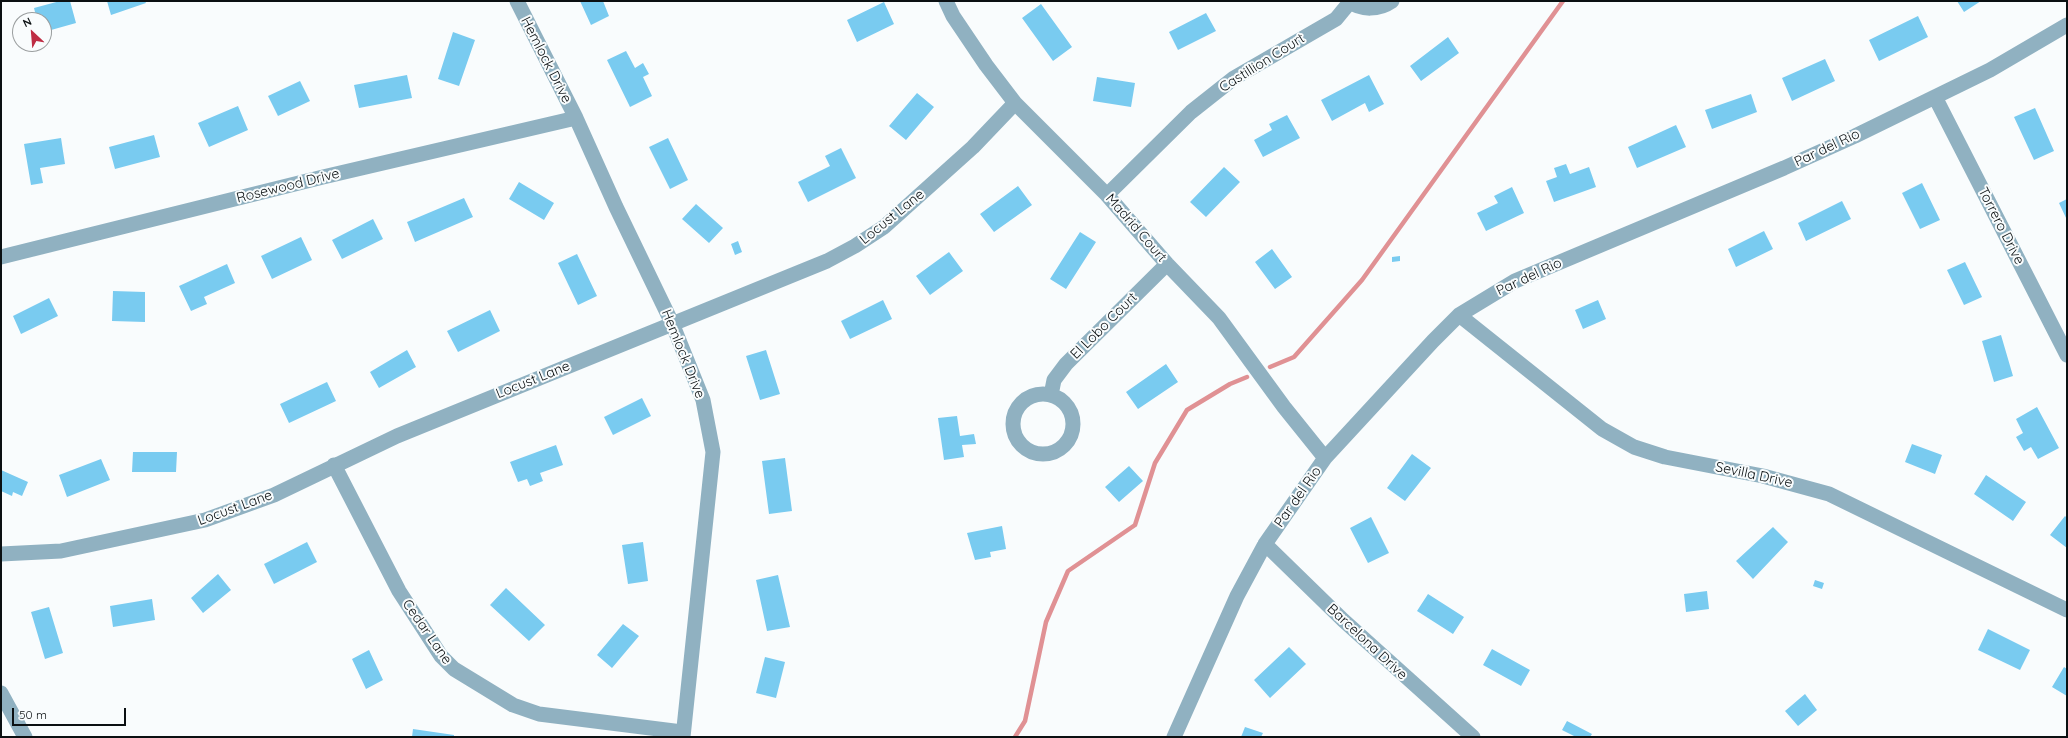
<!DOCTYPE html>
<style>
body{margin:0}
#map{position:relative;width:2068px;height:738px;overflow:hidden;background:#f9fcfd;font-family:Quicksand,sans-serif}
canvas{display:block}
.frame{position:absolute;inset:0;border:2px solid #0b1012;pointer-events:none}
.north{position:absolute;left:12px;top:12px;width:40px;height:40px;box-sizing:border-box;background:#f9fcfd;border:1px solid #9a9e9f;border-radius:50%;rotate:334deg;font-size:11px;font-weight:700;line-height:16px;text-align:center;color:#0b1012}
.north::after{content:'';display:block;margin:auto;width:14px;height:18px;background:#be2d44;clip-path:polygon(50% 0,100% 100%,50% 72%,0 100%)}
.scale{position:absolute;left:12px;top:708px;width:114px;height:18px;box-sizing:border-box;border:2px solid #0b1012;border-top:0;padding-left:5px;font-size:12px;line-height:14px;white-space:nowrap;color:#0b1012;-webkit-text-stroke:3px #f9fcfd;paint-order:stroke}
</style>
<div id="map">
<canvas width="2068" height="738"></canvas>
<div class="frame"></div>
<div class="north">N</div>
<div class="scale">50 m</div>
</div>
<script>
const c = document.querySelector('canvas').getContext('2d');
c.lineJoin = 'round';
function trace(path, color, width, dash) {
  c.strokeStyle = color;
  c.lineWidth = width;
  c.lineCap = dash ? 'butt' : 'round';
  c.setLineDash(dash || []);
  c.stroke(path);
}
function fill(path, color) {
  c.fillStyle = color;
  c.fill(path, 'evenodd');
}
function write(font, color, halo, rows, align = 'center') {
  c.font = font + ' Quicksand,sans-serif';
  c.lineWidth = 4;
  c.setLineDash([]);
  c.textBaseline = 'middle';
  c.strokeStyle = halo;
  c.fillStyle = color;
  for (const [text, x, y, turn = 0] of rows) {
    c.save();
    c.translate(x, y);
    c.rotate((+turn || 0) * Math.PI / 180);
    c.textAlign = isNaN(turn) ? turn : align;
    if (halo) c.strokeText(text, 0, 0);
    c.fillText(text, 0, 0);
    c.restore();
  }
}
const stream = new Path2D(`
 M1270,367l24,-10 68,-77 201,-279
 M1015,737l10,-16 21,-99 22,-51 67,-46 20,-62 32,-53 43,-26 17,-7`);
const building = new Path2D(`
 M60,1h10l6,22 -32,9v-12h-7l-3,-12z
 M107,1h38l1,2 -35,12z
 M580,1h23l6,15 -18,9z
 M1957,1h24l-17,11z
 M884,2l10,22 -37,18 -10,-22z
 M1041,4l31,43 -19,14 -31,-43z
 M1206,13l10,18 -38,19 -9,-18z
 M1918,16l10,21 -49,24 -10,-21z
 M453,32l22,8 -16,46 -21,-7z
 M1448,37l11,16 -38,28 -11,-15z
 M626,51l9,17 8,-5 6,11 -6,3 9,19 -22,11 -23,-47z
 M1825,59l10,22 -43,20 -10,-23z
 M407,75l5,23 -53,10 -5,-23z
 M1369,75l15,29 -15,8 -4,-9 -33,18 -11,-21z
 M1097,77l38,6 -4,24 -38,-6z
 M300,81l10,20 -32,15 -10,-20z
 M917,93l17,14 -28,33 -17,-14z
 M1751,94l6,18 -45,17 -7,-19z
 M238,106l10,24 -39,17 -11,-24z
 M2035,108l19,43 -20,9 -20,-43z
 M1287,115l13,23 -37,19 -9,-17 18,-10 -3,-6z
 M1676,125l10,22 -49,21 -9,-21z
 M154,135l6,22 -45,12 -6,-22z
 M61,138l4,26 -25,4 3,15 -12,2 -7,-41z
 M668,138l20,42 -18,9 -21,-42z
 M841,148l15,30 -48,24 -10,-20 32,-16 -5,-10z
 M1566,164l4,10 19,-7 7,20 -42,15 -8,-21 11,-4 -3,-9z
 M1224,167l16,15 -34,35 -16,-15z
 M519,182l35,21 -10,17 -35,-21z
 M1922,183l18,37 -20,9 -18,-36z
 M1018,186l14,19 -38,27 -14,-18z
 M1512,187l12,26 -38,18 -9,-18 21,-10 -4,-7z
 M464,198l9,19 -58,25 -8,-20z
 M2067,199v21l-8,-17z
 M1842,201l9,18 -45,22 -8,-18z
 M696,204l27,24 -14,15 -27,-24z
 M373,219l10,20 -41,20 -10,-19z
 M1764,231l9,18 -37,18 -8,-18z
 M1080,232l16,10 -30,47 -16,-10z
 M301,237l11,23 -40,19 -11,-23z
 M738,241l4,11 -7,3 -4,-11z
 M1272,249l20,28 -17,12 -20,-27z
 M949,252l14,19 -33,24 -14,-19z
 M577,254l20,42 -19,9 -20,-42z
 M1400,256v5l-8,1v-5z
 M1965,262l17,35 -18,8 -17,-35z
 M227,264l8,19 -31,14 3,7 -16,7 -12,-25z
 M113,291l32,1v30l-33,-1z
 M49,298l9,18 -37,18 -8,-18z
 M883,300l9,19 -42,20 -9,-18z
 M1598,300l8,19 -23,10 -8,-19z
 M490,310l10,21 -42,21 -11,-21z
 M2001,335l12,41 -19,6 -12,-41z
 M407,350l9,17 -37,21 -9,-16z
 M766,350l14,44 -20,6 -14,-44z
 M1166,364l12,18 -40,27 -12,-17z
 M327,382l9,19 -47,22 -9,-19z
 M642,398l9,18 -38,19 -9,-18z
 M2037,407l22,41 -21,11 -7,-12 -7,4 -8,-14 7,-4 -7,-14z
 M957,416l3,20 14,-2 2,10 -14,1 2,12 -20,3 -6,-42z
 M1912,444l30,11 -7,19 -30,-12z
 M556,445l7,20 -23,8 3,8 -13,5 -3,-7 -9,3 -8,-20z
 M133,452h44l-1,20h-44z
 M1412,454l19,14 -26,33 -18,-13z
 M785,458l7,53 -23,3 -7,-53z
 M101,459l9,21 -43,17 -8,-22z
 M1129,466l14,15 -24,21 -14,-15z
 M1,470l27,12 -6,14 -9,-4 -1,4 -11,-5z
 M1986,475l40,27 -13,19 -39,-27z
 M2065,516l2,2v30l-17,-13z
 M1371,517l18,36 -21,10 -18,-35z
 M1002,526l4,23 -16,3 1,5 -16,3 -8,-27z
 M1773,527l15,15 -35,37 -17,-18z
 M307,542l10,20 -43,22 -10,-20z
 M643,542l5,39 -20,3 -6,-39z
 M218,574l13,16 -28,23 -12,-15z
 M778,575l12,52 -23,4 -11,-51z
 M1815,580l9,3 -2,6 -9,-3z
 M506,588l39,37 -16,16 -39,-36z
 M1707,591l2,18 -23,3 -2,-18z
 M1428,594l36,23 -11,17 -36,-23z
 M152,599l3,21 -42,7 -3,-21z
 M49,607l14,46 -18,6 -14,-47z
 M623,624l16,12 -27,32 -15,-13z
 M1988,629l42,21 -10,20 -42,-20z
 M1289,647l17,17 -36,34 -16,-18z
 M1492,649l38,21 -9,16 -38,-21z
 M369,650l14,30 -17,9 -14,-30z
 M765,657l20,5 -9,36 -20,-5z
 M2064,667l3,2v27l-15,-9z
 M1805,694l12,16 -19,16 -13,-15z
 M1567,721l25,13 -2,3h-14l-14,-7z
 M1245,727l18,6 -2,4h-20z
 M413,729l41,6v2h-42z`);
const minor = new Path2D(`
 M517,1l59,117 40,89 56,116 31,77 10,52 -30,285
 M946,1l7,15 33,49 29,38 92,92 60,69 52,54 65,89 41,51
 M1348,1c14,10 31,9 44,0
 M1935,97l132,258
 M1107,195l84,-83 43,-34 102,-59 14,-17
 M1,257l322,-80 253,-59
 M1459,315l143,114 32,18 31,10 98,19 66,18 238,116
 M1013 424a30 30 0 1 1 60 0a30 30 0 1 1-60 0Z
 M1051,395l3,-15 12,-16 101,-100
 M334,465l65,126 42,65 13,13 59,36 26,9 143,18
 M1265,544l78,76 130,117
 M1,554l60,-3 144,-31 69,-25 123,-59 430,-175 28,-15 29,-19 89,-80 42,-44
 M1,693l24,44
 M1174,737l63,-141 28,-52 60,-86 108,-117 26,-26 56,-34 269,-113 71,-32 135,-66 77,-45`);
const streetNames = [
 ["Hemlock Drive",546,60,63],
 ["Castillion Court",1262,63,-32],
 ["Par del Rio",1827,148,-25],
 ["Rosewood Drive",288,186,-14],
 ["Locust Lane",892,217,-39],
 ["Torrero Drive",2001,226,63],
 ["Madrid Court",1136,228,49],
 ["Par del Rio",1529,277,-25],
 ["El Lobo Court",1104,326,-45],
 ["Hemlock Drive",683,354,68],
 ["Locust Lane",533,380,-22],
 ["Sevilla Drive",1754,475,12],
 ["Par del Rio",1298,497,-55],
 ["Locust Lane",235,508,-20],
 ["Cedar Lane",427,632,55],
 ["Barcelona Drive",1367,642,43]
];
trace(stream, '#e09194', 4.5);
fill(building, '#79cbf0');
trace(minor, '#90b1c1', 15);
write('14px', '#0b1012', '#f9fcfd', streetNames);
</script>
